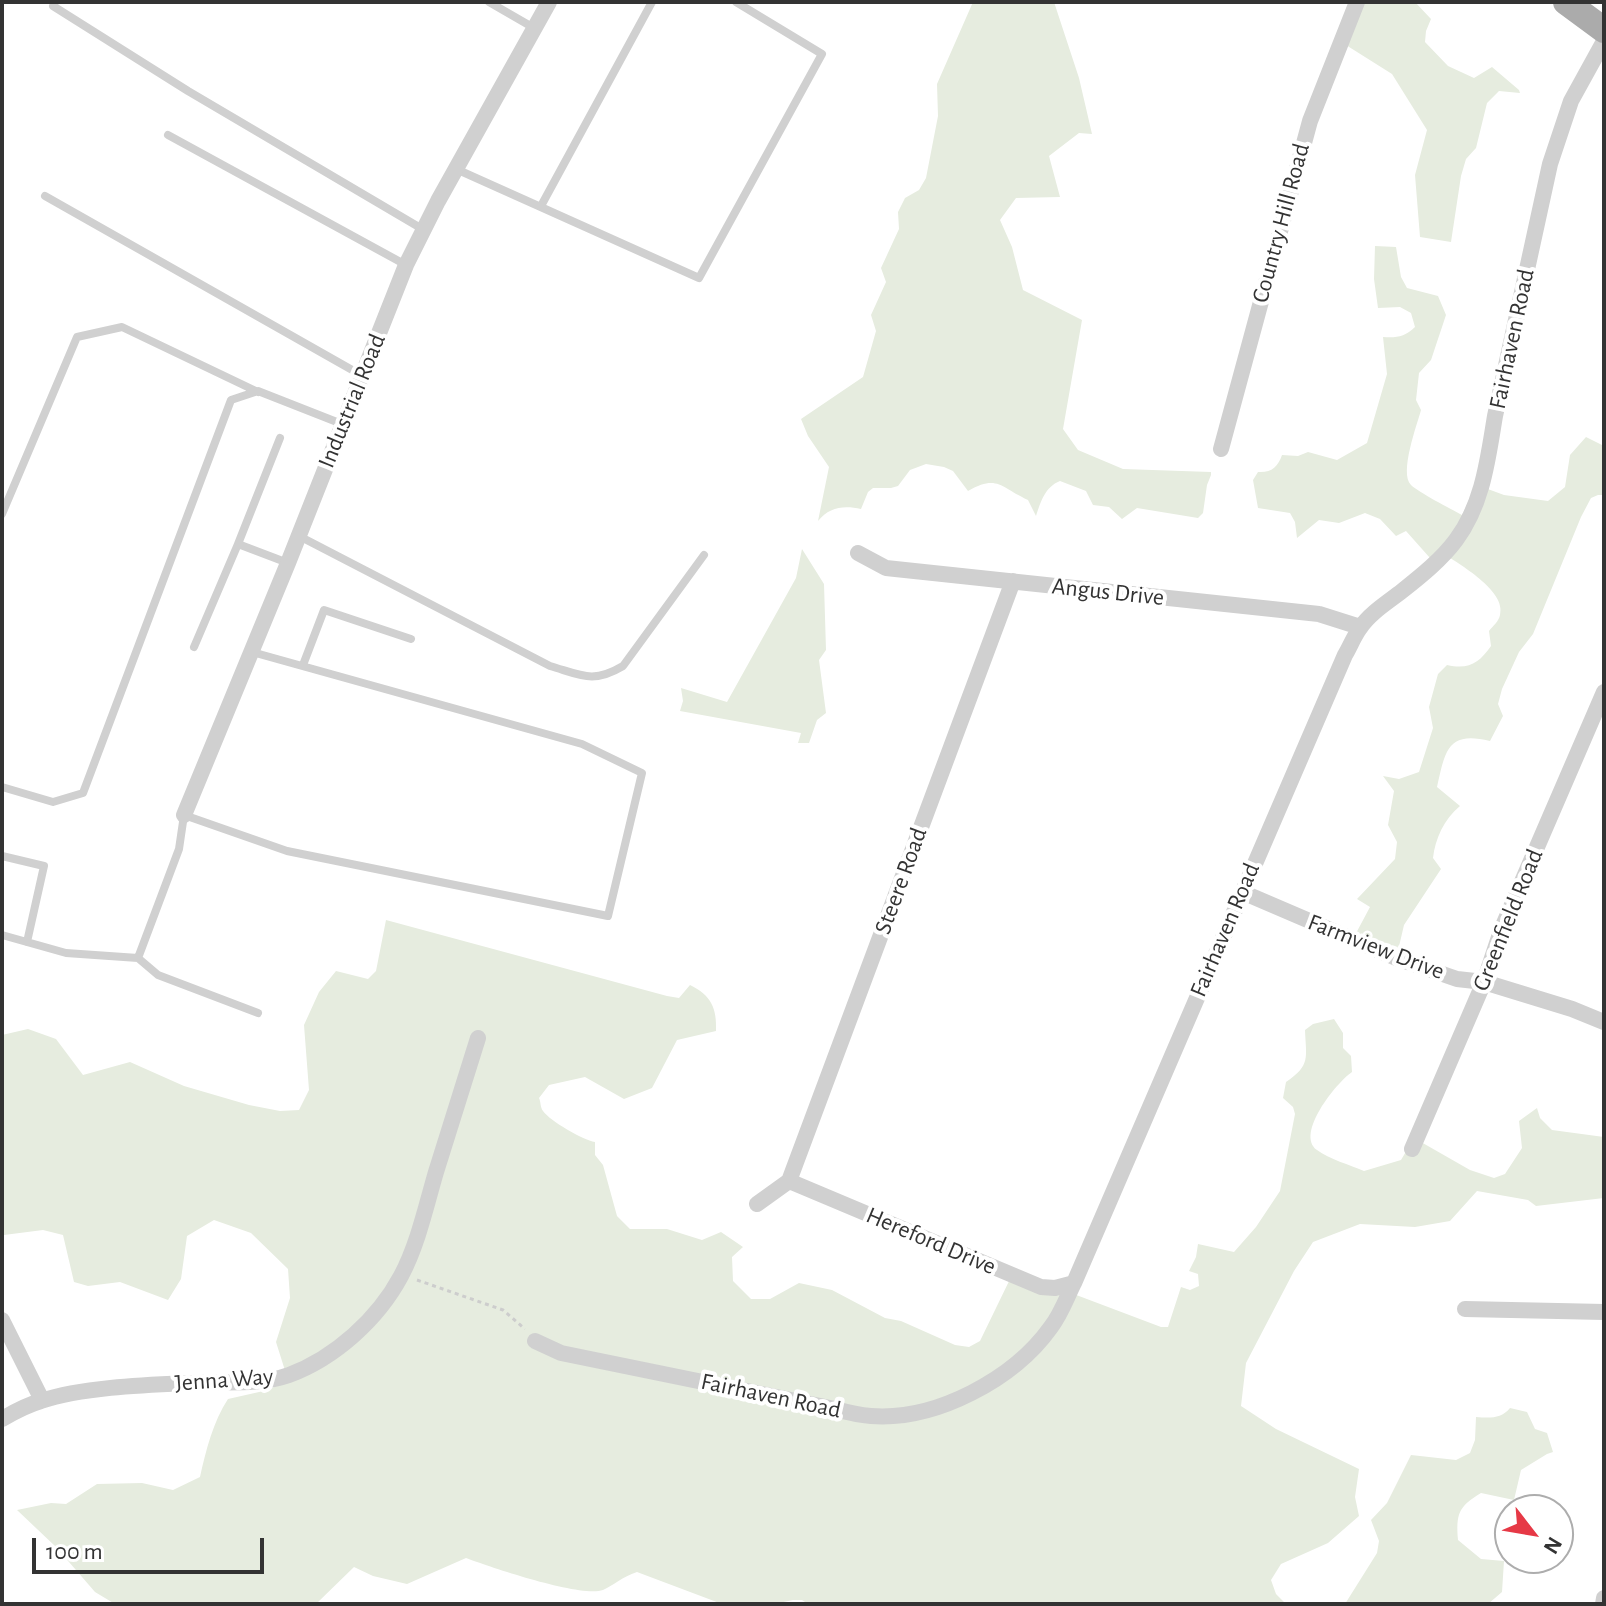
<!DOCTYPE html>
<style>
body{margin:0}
#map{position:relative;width:1606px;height:1606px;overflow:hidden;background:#fff;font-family:"Alegreya Sans",sans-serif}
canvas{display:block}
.frame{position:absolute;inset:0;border:4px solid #333;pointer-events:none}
.north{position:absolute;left:1494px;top:1494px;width:80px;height:80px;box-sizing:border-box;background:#fff;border:2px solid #adadad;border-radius:50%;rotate:121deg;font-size:22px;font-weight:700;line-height:32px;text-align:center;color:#333}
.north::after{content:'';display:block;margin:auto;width:28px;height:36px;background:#e63946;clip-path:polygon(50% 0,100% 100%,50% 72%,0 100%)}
.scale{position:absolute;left:32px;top:1538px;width:232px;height:36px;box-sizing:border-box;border:4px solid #333;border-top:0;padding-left:10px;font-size:24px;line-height:28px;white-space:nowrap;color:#333;-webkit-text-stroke:6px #fff;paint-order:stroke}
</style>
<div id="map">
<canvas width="1606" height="1606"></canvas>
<div class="frame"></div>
<div class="north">N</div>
<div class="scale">100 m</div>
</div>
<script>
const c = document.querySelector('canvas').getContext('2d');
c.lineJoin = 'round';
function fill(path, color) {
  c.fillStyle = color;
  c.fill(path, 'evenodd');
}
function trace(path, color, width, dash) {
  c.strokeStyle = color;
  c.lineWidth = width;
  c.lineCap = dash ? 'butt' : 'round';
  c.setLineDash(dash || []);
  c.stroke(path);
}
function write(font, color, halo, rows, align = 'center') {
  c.font = font + ' "Alegreya Sans",sans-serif';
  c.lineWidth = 8;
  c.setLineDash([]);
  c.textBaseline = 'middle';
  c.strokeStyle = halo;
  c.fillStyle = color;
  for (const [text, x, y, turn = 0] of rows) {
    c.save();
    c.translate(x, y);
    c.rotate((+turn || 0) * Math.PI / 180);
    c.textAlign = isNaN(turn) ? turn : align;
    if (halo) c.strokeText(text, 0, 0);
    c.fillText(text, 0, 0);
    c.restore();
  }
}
const green = new Path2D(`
 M973,2h81l25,76 13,56 -13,-1 -30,23 11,41 -44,1 -16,22 12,27 11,43 59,30 -19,109 15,21 45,19 88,3v3l-4,10 -4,28 -5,5 -61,-10 -15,11 -13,-12 -16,-2 -7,-14 -26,-10c-15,6 -19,20 -24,35l-8,-16c-27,-12 -30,-26 -60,-9l-15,-20 -9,-4 -18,-3 -16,6 -12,16 -7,2h-18l-5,4 -7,17c-17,-4 -32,-2 -43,12l11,-54 -21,-31 -7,-17 62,-42 13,-46 -5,-16 15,-33 -5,-14 18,-39 -1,-17 7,-14 14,-8 7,-12 12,-62 -1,-32z
 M1351,2h64l16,17 -5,12 -1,11 23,24 26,12 18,-11 27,23 1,3 -21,-2 -12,12 -11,45 -10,11 -5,17 -10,66 -31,-5 -5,-62 12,-45 -35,-56 -54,-34z
 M1375,246l21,1 5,30 6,11 31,8 8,19 -15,45 -12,13 -3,27 5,10c-4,15 -22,63 -10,75 7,7 40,24 51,30l15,-30 27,10 44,6 17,-14 5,-32 16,-18 18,9v49h-6l-7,3 -10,19 -48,117 -14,18 -17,37 -4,15 5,12 -13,25c-43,-11 -45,11 -53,46l23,19c-16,13 -25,33 -27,52l8,11 -37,56 -7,30 -43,-18 16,-30 -13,-8 38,-40 2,-17 -9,-17 6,-34 -11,-15 16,3 20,-7 14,-44 -4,-21 9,-33 9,-9c22,5 32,-2 44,-19l-2,-15c4,-5 10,-10 11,-16 7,-24 -41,-51 -59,-63l-11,6 -24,-27 -10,5 -16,-17 -15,-6 -26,10 -20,-3 -22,18 -2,-16 -5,-9 -32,-5 -5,-28 5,-8c13,1 20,-5 24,-17l16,1 10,-4 29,8 30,-17 20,-69 -4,-37c13,1 22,0 32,-10l-4,-14 -11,-6 -22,1 -4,-29z
 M802,549l22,35 2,66 -7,10 7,53 -9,7 -8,23h-11l3,-10 -121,-22 3,-10 -2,-13 46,14 69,-124z
 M386,920l281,76 12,2 11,-13c21,10 27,23 26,46l-39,9 -25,48 -28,11 -39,-22 -36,8 -10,13c2,4 1,9 4,13 7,10 40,29 52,31v13l8,10 14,51 13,13h37l35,11 19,-8 22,15 -11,10 1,24 18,18h19l29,-16 33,7 53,28 16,3 54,24 14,2 11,-6 32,-66 59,18 90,34h7l13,-40 9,3 9,-4 -1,-12 -9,-3 7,-14 2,-13 36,8 22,-25 24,-36 15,-77 -2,-7 -10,-9 3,-16c25,-17 20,-24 19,-52l8,-6 21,-5 9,14v15l8,8 1,16c-16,11 -57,62 -35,78 12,9 33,15 47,21l37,-11 13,-22 56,32 24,8 11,-4 17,-26 -3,-27 18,-13 3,10 12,12 52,7v61l-68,8 -8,-6 -51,-9 -27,30 -35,6 -55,-3 -47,18 -19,29 -48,92 -5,43 35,23 83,40 -4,28 4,19 -31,27 -47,21 -10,16 5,14 10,10h-478l-6,-4h-9l-19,4h-52l-85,-32c-15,5 -23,13 -34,18 -22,8 -113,-23 -137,-32l-59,26 -34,-8 -19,-9 -38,37h-201l-20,-12 -39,-45 -39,-37 34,-7 15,1 31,-20 45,-1 31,7 27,-13c6,-27 13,-55 28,-78l40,-9 20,-10 -12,-38 14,-44 -2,-29 -37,-36 -37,-13 -27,16 -6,43 -13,21 -48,-18 -32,4 -14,-4 -11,-47 -20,-5 -39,5 -2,-9v-191l26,-6 28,10 27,36 47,-13 54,24 65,19 31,6 19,-1 10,-20 -5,-65 15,-33 17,-21 32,8 8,-8z
 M1510,1408l17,4 8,17 12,4 6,19 -6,2 -26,16 -7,30 -33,-7c-23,14 -25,21 -23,47l23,19 23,2 -2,31 -14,12h-143l32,-51 2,-12 -8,-21 16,-17 24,-48 45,5 14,-7 5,-13 1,-23c14,1 25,2 34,-9z`);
const path = new Path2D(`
 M417,1280l86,30 22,19`);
const service = new Path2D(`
 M55,2l-2,4 135,85 236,139
 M489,2l45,26
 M168,135l238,130
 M456,169l243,109 123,-224 -86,-52
 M45,196l316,179
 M541,206l111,-204
 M2,514l75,-177 45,-10 136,65
 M299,536l251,130c31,9 43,18 73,0l81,-111
 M238,544l42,-106
 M194,647l44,-103 50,19
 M303,665l21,-55 87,29
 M2,787l51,15 30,-9 148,-393 27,-9 84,33
 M2,856l42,10 -17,76
 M2,935l64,18 72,5 41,-109 5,-34 103,36 321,65 34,-143 -60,-29 -330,-92
 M138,958l20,17 100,38`);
const minor = new Path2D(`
 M1221,449l89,-328 47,-119
 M858,553l28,15 433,46 41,13
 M184,815l104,-252 118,-298 32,-64 111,-199
 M1242,892l154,66 61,21 27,3 88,27 32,13
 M1412,1149l72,-167 18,-54 102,-236
 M789,1181l224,-600
 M789,1181l252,106 14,1 19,-5
 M757,1204l32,-23
 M1465,1309l139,3
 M2,1320l40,80
 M535,1341l26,12 274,56c11,3 24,6 36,7 65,5 143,-37 180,-89 10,-13 16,-30 23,-44l271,-628c5,-8 9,-19 15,-27 10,-15 28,-26 42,-37 19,-15 40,-32 54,-51 27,-36 32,-82 39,-124l55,-252 21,-63 33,-60
 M2,1419c12,-7 25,-14 39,-18 42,-14 105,-16 151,-18 31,-2 66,3 97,-8 46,-17 89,-56 112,-99 17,-32 25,-70 35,-104 14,-44 28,-89 42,-134
 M1603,1604l1,-6`);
const primary = new Path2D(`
 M1566,2l38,28`);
const streetNames = [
 ["Country Hill Road",1281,223,-75],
 ["Fairhaven Road",1512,339,-78],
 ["Industrial Road",352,401,-68],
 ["Angus Drive",1108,592,6],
 ["Steere Road",901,881,-70],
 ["Greenfield Road",1508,920,-68],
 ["Fairhaven Road",1225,930,-67],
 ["Farmview Drive",1376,947,21],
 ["Hereford Drive",931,1241,23],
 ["Jenna Way",224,1380,-4],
 ["Fairhaven Road",771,1396,12]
];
fill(green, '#e6ecdf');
trace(path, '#cdcdcd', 3, [4, 4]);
trace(service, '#d0d0d0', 8);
trace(minor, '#d0d0d0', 16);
trace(primary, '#ababab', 26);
write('24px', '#333', '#fff', streetNames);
</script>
